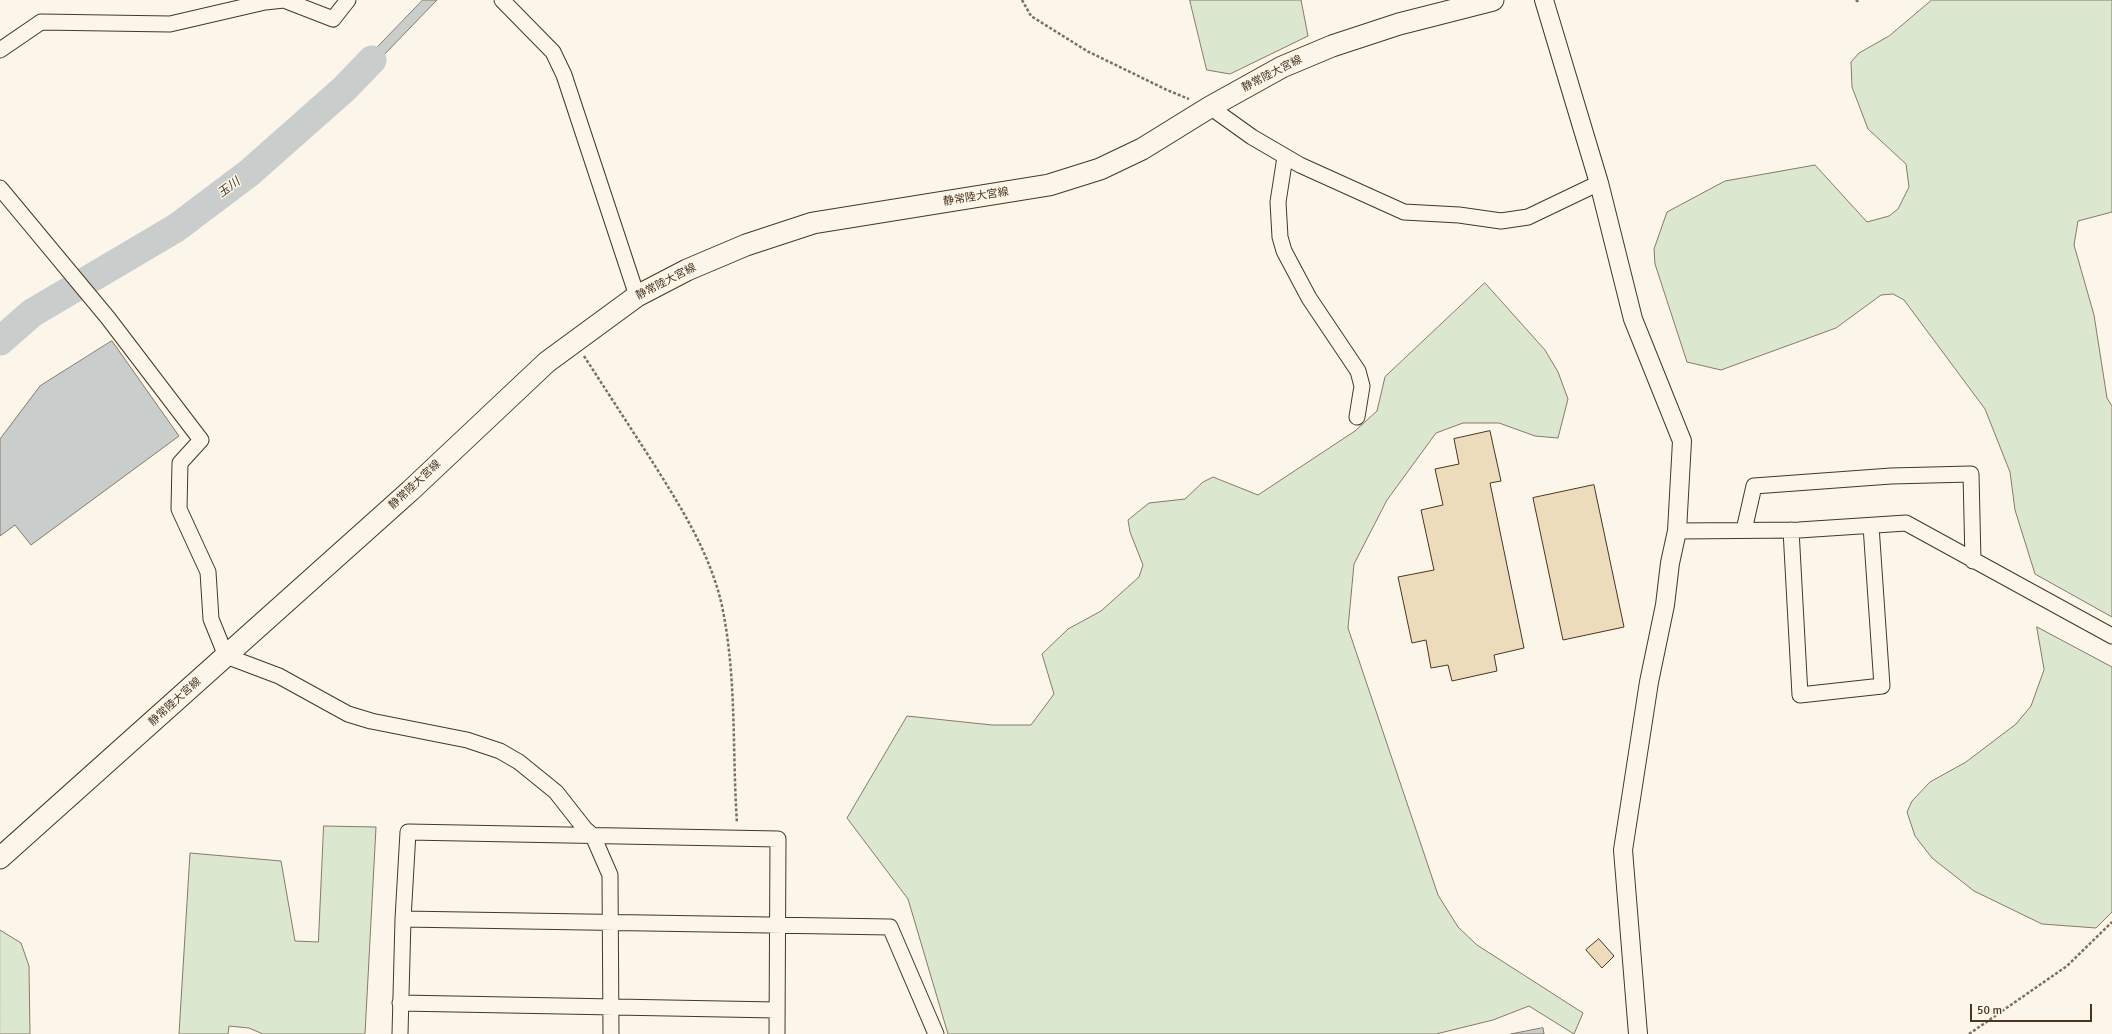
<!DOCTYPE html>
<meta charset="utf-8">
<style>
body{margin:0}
#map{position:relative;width:2112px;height:1034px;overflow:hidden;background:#fbf6e9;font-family:Signika,sans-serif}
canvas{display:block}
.scale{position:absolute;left:1970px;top:1004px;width:122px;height:18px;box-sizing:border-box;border:2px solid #4a3520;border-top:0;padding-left:5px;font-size:12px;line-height:14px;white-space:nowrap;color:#4a3520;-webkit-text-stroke:3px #fbf6e9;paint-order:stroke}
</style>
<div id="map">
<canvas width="2112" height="1034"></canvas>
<div class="scale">50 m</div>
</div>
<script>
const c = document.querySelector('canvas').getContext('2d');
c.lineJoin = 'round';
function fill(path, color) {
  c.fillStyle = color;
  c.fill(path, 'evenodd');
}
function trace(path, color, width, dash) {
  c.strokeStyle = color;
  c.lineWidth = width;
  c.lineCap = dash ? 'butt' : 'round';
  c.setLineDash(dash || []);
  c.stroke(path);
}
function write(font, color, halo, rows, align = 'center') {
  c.font = font + ' Signika,"Noto Sans JP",sans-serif';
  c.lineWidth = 3;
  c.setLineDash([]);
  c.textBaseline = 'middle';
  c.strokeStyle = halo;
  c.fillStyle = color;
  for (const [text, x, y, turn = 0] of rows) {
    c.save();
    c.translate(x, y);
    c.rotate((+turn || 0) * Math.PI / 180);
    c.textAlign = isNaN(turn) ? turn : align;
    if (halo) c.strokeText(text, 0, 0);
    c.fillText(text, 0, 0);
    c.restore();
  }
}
const green = new Path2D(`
 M1190,0h111l7,36 -78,38 -23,-4z
 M1932,0h180v212l-34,9 -4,24 20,70 13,83 5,8v211l-77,-43 -20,-64 -5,-38 -25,-63 -81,-109 -11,-6 -12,1 -45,33 -115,42 -34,-8 -32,-98 -1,-15 13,-37 58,-31 90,-16 52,57 22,-6 9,-7 11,-22 -3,-23 -38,-35 -16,-42 -1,-25 8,-9 30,-17z
 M1485,283l60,67 13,22 10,27 -10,39 -23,-2 -36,-13h-36l-27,10 -49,67 -33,64 -6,64 90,267 20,32 19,18 106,68 -9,21 -45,-28 -36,14 -57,14h-488l-40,-135 -61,-81 60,-102 85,9h39l23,-31 -12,-40 26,-25 33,-18 38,-34 4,-12 -13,-33 -2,-12 21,-17 36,-4 18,-17 10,-5 45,18 97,-64 22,-20 8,-34z
 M2037,627l75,40v245l-16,16 -54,-4 -68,-33 -42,-33 -17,-22 -8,-24 5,-11 18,-19 36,-20 50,-38 15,-18 13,-36z
 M324,826l52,1 -11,207h-102l-14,-6 -20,-2 -1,8h-49l11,-181 91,8 14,80 23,1z
 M0,930l21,13 8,23 1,68h-30z`);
const water = new Path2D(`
 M423,0h14l-89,92 -7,-7z
 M112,341l67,95 -148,109 -16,-20 -15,11v-97l40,-53z
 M1543,1028l1,6h-33z`);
const river = new Path2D(`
 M0,341l32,-28 144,-85 73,-55 95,-84 28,-29`);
const building = new Path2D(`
 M1490,431l11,50 -11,2 34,165 -30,7 3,16 -45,10 -4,-16 -17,3 -5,-28 -14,3 -14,-66 36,-7 -13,-60 22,-5 -8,-36 24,-5 -5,-25z
 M1594,485l30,142 -61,13 -30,-142z
 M1599,939l15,17 -12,12 -16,-18z`);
const path = new Path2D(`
 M1022,0l9,16 56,35 80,39 22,9
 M1856,0l1,1 3,-1
 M584,356c22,34 44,68 66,102 29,46 60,94 72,148 15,72 10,145 15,217
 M1969,1034l98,-68 45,-44`);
const minor = new Path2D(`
 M502,0l51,52 11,23 73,221
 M0,50l41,-28 129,2 95,-22 19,-2 49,19 15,-19
 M1210,107l42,30 48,28 104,47 55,3 42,6 27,-4 71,-34
 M1285,157l-7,45 2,35 4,14 25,47 49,73 4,15 -5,31
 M0,188l108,130 93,122 -21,23 -1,46 29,63 3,47 15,37 53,20 69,38 23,7 96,19 33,11 19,11 37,30 29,37 8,7 17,39 1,159
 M1744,530l10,-44 137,-10 80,-2 2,87
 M1791,530l9,165 82,-9 -11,-160
 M1677,531l122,-1 107,-7 206,113
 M403,919l487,8 46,107
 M400,1003l376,7
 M400,1034l3,-115 5,-87 370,7 -1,195`);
const tertiary = new Path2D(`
 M1544,0l55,183 34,136 49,122 -5,90 -7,32 -5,42 -16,77 -26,168 15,184`);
const secondary = new Path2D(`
 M0,858l410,-367 137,-129 90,-66 50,-26 59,-25 67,-22 236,-38 51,-16 42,-20 68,-42 72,-40 50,-21 67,-22 94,-24`);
const streetNames = [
 ["静常陸大宮線",1272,74,-27],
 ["静常陸大宮線",976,197,-9],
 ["静常陸大宮線",666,282,-27],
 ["静常陸大宮線",415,485,-43],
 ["静常陸大宮線",175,702,-42]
];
const waterNames = [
 ["玉川",229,188,-37]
];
fill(green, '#dce7d0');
trace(green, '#887966', 1);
fill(water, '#c9cecd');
trace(water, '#887966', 1);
trace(river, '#c9cecd', 29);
fill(building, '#ecdcbc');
trace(building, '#4a3520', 1);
trace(minor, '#4a3520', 17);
trace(tertiary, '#4a3520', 20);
trace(secondary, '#4a3520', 23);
trace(path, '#7f6f5c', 2.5, [3, 2]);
trace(minor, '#fbf6e9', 15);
trace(tertiary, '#fbf6e9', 18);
trace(secondary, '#fbf6e9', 21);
write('11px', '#4a3520', '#fbf6e9', streetNames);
write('italic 12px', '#4a3520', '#fbf6e9', waterNames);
</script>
